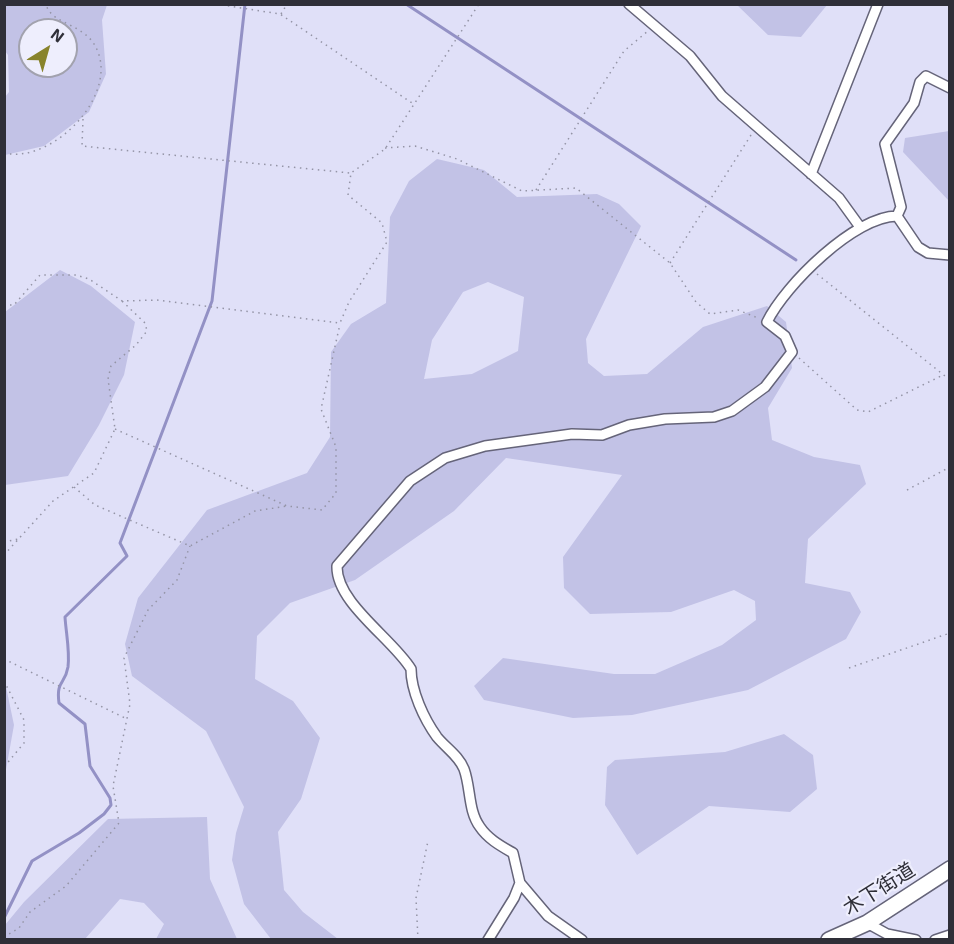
<!DOCTYPE html>
<meta charset="utf-8">
<style>
body{margin:0}
#map{position:relative;width:954px;height:944px;overflow:hidden;background:#e0e0f8;font-family:"Exo 2",sans-serif}
canvas{display:block}
.frame{position:absolute;inset:0;border:6px solid #2f2f38;pointer-events:none}
.north{position:absolute;left:18px;top:18px;width:60px;height:60px;box-sizing:border-box;background:#eeeefd;border:2px solid #a2a2ae;border-radius:50%;rotate:37deg;font-size:16px;font-weight:700;line-height:24px;text-align:center;color:#2f2f38}
.north::after{content:'';display:block;margin:auto;width:21px;height:27px;background:#88832c;clip-path:polygon(50% 0,100% 100%,50% 72%,0 100%)}
</style>
<div id="map">
<canvas width="954" height="944"></canvas>
<div class="frame"></div>
<div class="north">N</div>
</div>
<script>
const c = document.querySelector('canvas').getContext('2d');
c.lineJoin = 'round';
function fill(path, color) {
  c.fillStyle = color;
  c.fill(path, 'evenodd');
}
function trace(path, color, width, dash) {
  c.strokeStyle = color;
  c.lineWidth = width;
  c.lineCap = dash ? 'butt' : 'round';
  c.setLineDash(dash || []);
  c.stroke(path);
}
function write(font, color, halo, rows, align = 'center') {
  c.font = font + ' "Exo 2","Noto Sans JP",sans-serif';
  c.lineWidth = 4.5;
  c.setLineDash([]);
  c.textBaseline = 'middle';
  c.strokeStyle = halo;
  c.fillStyle = color;
  for (const [text, x, y, turn = 0] of rows) {
    c.save();
    c.translate(x, y);
    c.rotate((+turn || 0) * Math.PI / 180);
    c.textAlign = isNaN(turn) ? turn : align;
    if (halo) c.strokeText(text, 0, 0);
    c.fillText(text, 0, 0);
    c.restore();
  }
}
const green = new Path2D(`
 M5,4l102,1 -5,15 4,54 -17,38 -45,34 -39,9v-58l4,-5 -1,-37 -3,-4zM30,30h36v36h-36z
 M737,5h90l-26,32 -33,-2z
 M949,131h1l-1,70 -46,-49 2,-14z
 M437,159l47,11 33,27 80,-3 22,10 22,22 -55,113 2,24 16,13 43,-2 56,-47 64,-21 19,16 6,46 -24,40 4,32 42,17 46,8 6,19 -58,55 -3,44 45,9 11,20 -15,27 -98,51 -116,25 -59,3 -89,-18 -10,-14 29,-28 111,16h41l67,-29 34,-25 -1,-19 -21,-11 -63,22 -81,2 -26,-26 -1,-31 59,-82 -116,-17 -52,53 -99,69 -65,23 -33,33 -2,43 38,22 27,37 -19,61 -23,33 6,58 19,22 35,27h-67l-27,-35 -12,-44 4,-27 8,-26 -38,-76 -74,-55 -7,-32 13,-46 69,-88 100,-37 23,-36 1,-85 20,-28 35,-21 4,-86 19,-36zM488,282l36,15 -6,54 -46,23 -48,5 8,-39 31,-48z
 M60,270l31,16 44,36 -11,53 -25,50 -31,51 -63,9v-173z
 M5,682l9,43 -9,50h-1z
 M784,734l29,21 4,34 -27,23 -81,-6 -72,49 -32,-50 2,-38 8,-7 110,-8z
 M207,817l3,62 27,60h-81l8,-15 -20,-21 -24,-4 -35,40h-80v-14l19,-23 84,-83z`);
const stream = new Path2D(`
 M406,4l390,256
 M4,918l28,-57 47,-28 25,-19 7,-9 -1,-7 -20,-32 -5,-42 -26,-21c-3,-23 6,-18 9,-36 2,-16 -2,-34 -3,-50l62,-61 -7,-13 92,-242 33,-297`);
const path = new Path2D(`
 M216,4l64,10 132,89
 M281,14l6,-10
 M83,119l-1,27 268,27
 M385,148l30,-2 42,13 65,32 54,-3 94,75 26,39 14,12 28,-4 20,8
 M4,153c47,11 112,-54 94,-101 -11,-30 -47,-26 -52,-48
 M536,190l88,-139 24,-20
 M670,263l81,-128
 M817,274l133,106
 M4,305h10l26,-30h36l13,4 33,22 35,-1 183,23 9,-21 38,-60 -5,-19 -34,-28 3,-22 34,-24 94,-145
 M799,358l58,52 11,2 75,-37
 M115,429l172,77 35,4 14,-17v-46l-15,-38 19,-85
 M74,487l21,18 95,41 65,-35 32,-5
 M907,490l43,-23
 M4,542l14,-3
 M4,555l49,-54 41,-28 21,-44 -7,-50 3,-13 25,-21 11,-14 -2,-8 -23,-22
 M4,659l123,60
 M849,668l101,-35
 M4,681l20,39v23l-20,24
 M4,937l15,-9 11,-16 36,-26 53,-63 -6,-37 17,-82 -6,-46 24,-48 29,-30 13,-34
 M418,940l-2,-42 12,-57`);
const minor = new Path2D(`
 M629,4l61,52 32,40 117,102 21,29
 M811,174l67,-170
 M897,216l4,-9 -16,-63 29,-41 6,-21 6,-6 24,12
 M897,216l21,31 10,6 22,2
 M520,883l28,33 34,24
 M867,923l20,11 29,6
 M488,940l26,-42 6,-15 -7,-30c-12,-7 -25,-14 -33,-26 -12,-16 -9,-39 -16,-58 -5,-13 -18,-21 -27,-32 -13,-18 -26,-46 -26,-68 -18,-30 -75,-66 -74,-103l73,-85 35,-23 40,-12 87,-12 30,1 27,-10 36,-6 49,-2 18,-6 33,-24 27,-35 -7,-16 -18,-14c18,-37 88,-106 130,-106
 M935,940l15,-5`);
const primary = new Path2D(`
 M829,940l38,-17 83,-54`);
const streetNames = [
 ["木下街道",879,889,-32]
];
fill(green, '#c2c2e6');
trace(stream, '#9391c5', 3);
trace(minor, '#656479', 12);
trace(primary, '#656479', 18);
trace(path, '#9494a6', 1.5, [1.5, 4.5]);
trace(minor, '#fff', 9);
trace(primary, '#fff', 15);
write('20px', '#2f2f38', '#eeeefd', streetNames);
</script>
